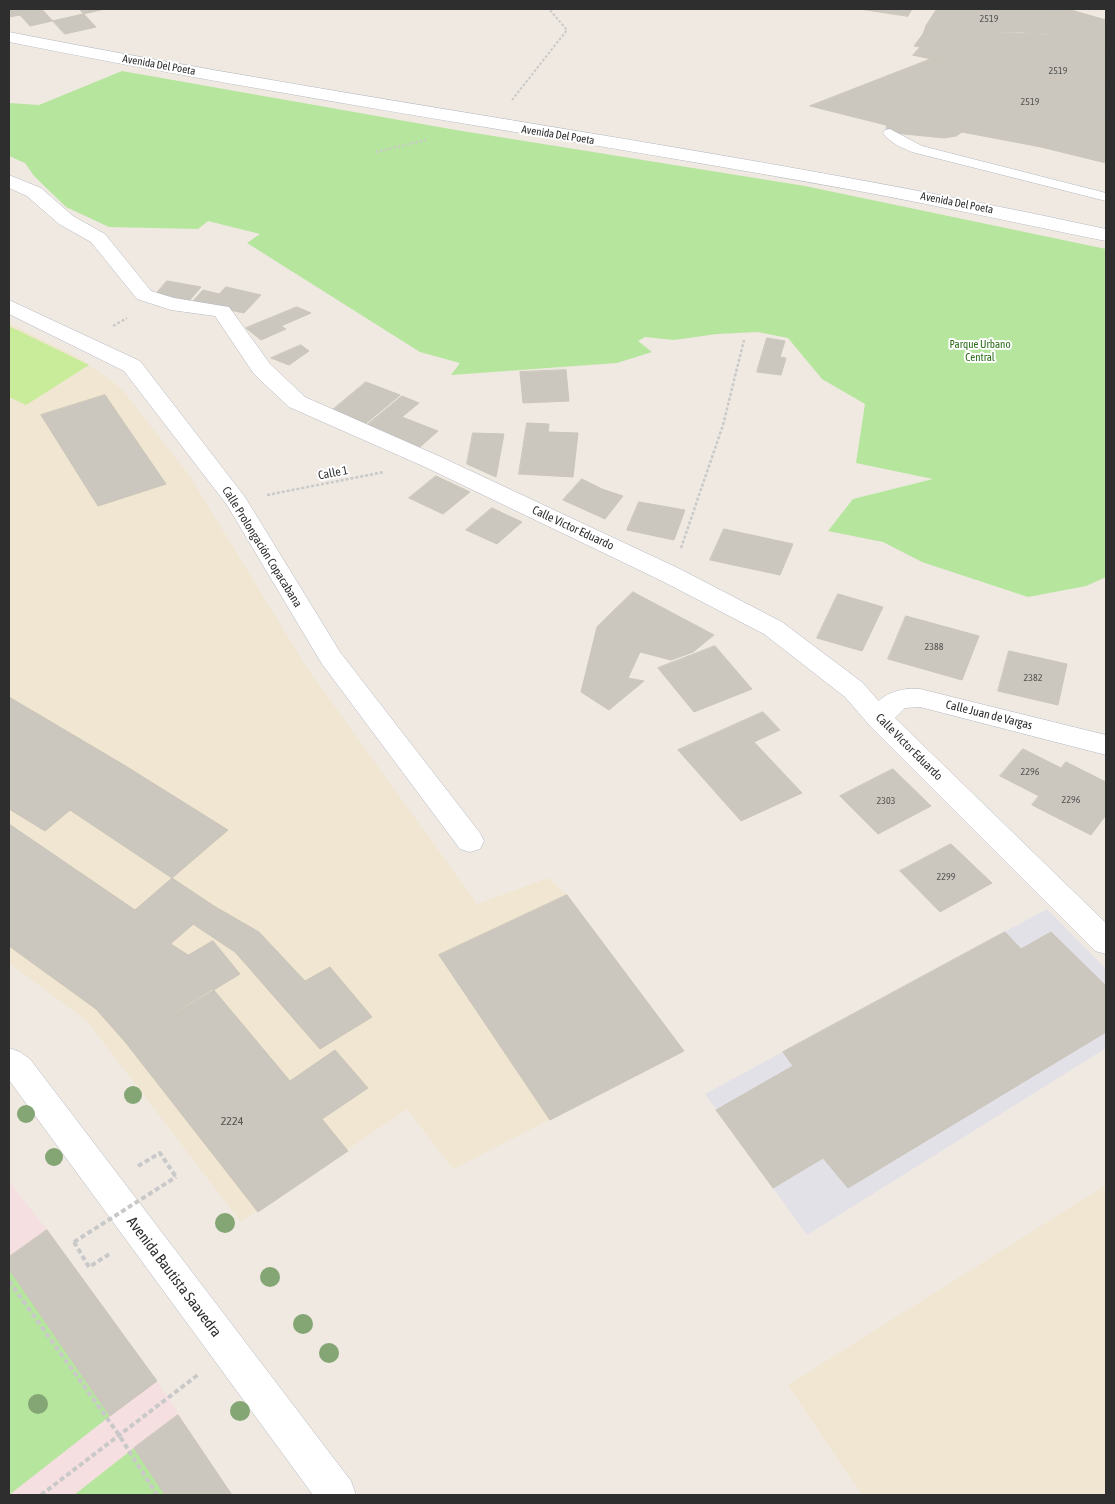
<!DOCTYPE html>
<meta charset="utf-8">
<style>
body{margin:0}
#map{position:relative;width:1115px;height:1504px;overflow:hidden;background:#efe9e1;font-family:"Asap Condensed",sans-serif}
canvas{display:block}
.frame{position:absolute;inset:0;border:10px solid #2e2e2e;pointer-events:none}
</style>
<div id="map">
<canvas width="1115" height="1504"></canvas>
<div class="frame"></div>
</div>
<script>
const c = document.querySelector('canvas').getContext('2d');
c.lineJoin = 'round';
function fill(path, color) {
  c.fillStyle = color;
  c.fill(path, 'evenodd');
}
function trace(path, color, width, dash) {
  c.strokeStyle = color;
  c.lineWidth = width;
  c.lineCap = dash ? 'butt' : 'round';
  c.setLineDash(dash || []);
  c.stroke(path);
}
function write(font, color, halo, rows, align = 'center') {
  c.font = font + ' "Asap Condensed",sans-serif';
  c.lineWidth = 4;
  c.setLineDash([]);
  c.textBaseline = 'middle';
  c.strokeStyle = halo;
  c.fillStyle = color;
  for (const [text, x, y, turn = 0] of rows) {
    c.save();
    c.translate(x, y);
    c.rotate((+turn || 0) * Math.PI / 180);
    c.textAlign = isNaN(turn) ? turn : align;
    if (halo) c.strokeText(text, 0, 0);
    c.fillText(text, 0, 0);
    c.restore();
  }
}
const industrial = new Path2D(`
 M1047,909l59,60v79l-299,187 -102,-141z`);
const education = new Path2D(`
 M9,323l69,34 43,31 68,87 118,193 170,236 71,-26 19,17 117,156 -231,118 -46,-60 -166,113 -154,-201 -78,-58z
 M1106,1185v310h-244l-74,-110z`);
const medical = new Path2D(`
 M9,1181l38,49 110,151 75,114h-223z`);
const green = new Path2D(`
 M122,71l334,59 349,56 301,63v328l-20,9 -58,11 -106,-35 -39,-20 -55,-11 25,-32 80,-20 -77,-16 9,-59 -43,-25 -34,-41 -30,-6 -41,2 -43,6 -29,-3 -7,4 14,11 -35,11 -166,12 9,-12 -40,-11 -173,-109 13,-9 -52,-13 -10,8 -89,-2 -43,-20 -32,-31 -9,-13 -16,-7v-53l30,2z
 M9,1269l101,147 -101,79z
 M134,1448l31,47h-91z`);
const pitch = new Path2D(`
 M9,326l80,39 -63,40 -17,-8z`);
const building = new Path2D(`
 M9,9h96l-75,17 -10,-11 -11,2z
 M42,9h37l17,18 -31,7z
 M860,9h52l-4,7z
 M937,9h136l-38,14 -80,7 -29,-4z
 M1071,10l35,10v29l-42,-12 -23,-4 -118,1 3,-8 29,4 80,-7z
 M1023,32l41,5 42,12v38l-193,-32 7,-8 -6,-1 9,-12z
 M913,55l193,32v31l-65,29 -79,-15 -12,-46 28,-4 -47,-23z
 M931,59l47,23 -28,4 12,46 -6,4 -12,2 -50,-5 -7,-4 -1,-4 -76,-19z
 M1106,118v45l-65,-16z
 M167,281l34,6 -11,13 -34,-6z
 M226,287l35,8 -17,18 -52,-11 11,-12 16,4z
 M297,307l14,6 -30,13 5,3 -25,11 -15,-12z
 M767,338l18,3 -5,16 6,1 -5,17 -24,-3z
 M301,345l8,6 -20,14 -18,-7z
 M566,370l3,31 -46,2 -3,-31z
 M366,382l34,13 -36,30 -34,-13z
 M105,395l61,89 -68,22 -57,-91z
 M402,396l17,7 -17,14 36,14 -18,16 -53,-22z
 M527,423l22,1 -1,8 30,1 -5,44 -54,-3z
 M473,433l31,1 -8,43 -29,-13z
 M436,476l34,16 -27,22 -34,-16z
 M582,479l20,10 21,7 -18,23 -42,-19z
 M639,502l46,8 -11,30 -47,-10z
 M492,508l30,14 -25,22 -31,-14z
 M724,529l69,15 -13,31 -70,-15z
 M633,592l81,43 -21,17 -22,8 -31,-8 -12,26 16,3 -35,29 -28,-18 16,-65z
 M838,594l45,13 -21,44 -45,-13z
 M906,616l73,20 -17,44 -74,-21z
 M715,646l37,43 -58,23 -36,-44z
 M1009,651l58,13 -9,41 -60,-14z
 M9,697l115,68 -79,66 -36,-22z
 M763,712l17,18 -26,12 48,51 -61,28 -63,-71z
 M1023,749l38,19 -22,28 -39,-20z
 M1066,762l40,20v33l-15,20 -59,-30z
 M124,765l104,65 -56,48 -102,-68z
 M893,769l38,37 -53,28 -38,-38z
 M9,824l126,86 37,-32 42,28 -118,103 -87,-63z
 M951,844l41,39 -52,29 -40,-41z
 M567,895l117,156 -134,69 -111,-165z
 M214,906l45,26 46,49 25,-14 42,50 -52,32 -85,-97 -42,-28z
 M1005,932l16,17 30,-17 55,54v46l-258,156 -25,-30 -50,30 -57,-78 77,-44 -10,-14z
 M213,941l27,33 -114,69 -30,-34 75,-65 17,11z
 M213,989l77,92 45,-31 33,38 -46,31 26,32 -90,61 -132,-169z
 M47,1230l110,151 -47,35 -101,-147v-12z
 M178,1415l54,80h-67l-31,-47z`);
const pathFar2 = new Path2D(`
 M512,100l55,-70 -18,-21
 M376,152l50,-12`);
const pathFar1 = new Path2D(`
 M113,326l14,-8
 M267,495l117,-23
 M681,548l42,-123 21,-85`);
const path = new Path2D(`
 M138,1166l22,-13 16,24
 M74,1242l15,25 22,-14
 M9,1281l110,154 38,60
 M41,1495l158,-121`);
const service = new Path2D(`
 M890,129l32,17 184,47v8l-194,-49c-11,-5 -22,-9 -29,-19l2,-3z`);
const minor = new Path2D(`
 M9,175l32,13 32,28 32,18 46,57 23,7 55,9 41,57 35,33 136,60 239,112 102,53 81,61 32,37 -4,7 -10,3 -10,-3 -26,-30 -81,-63 -102,-53 -237,-114 -136,-60 -35,-33 -39,-58 -44,-6 -34,-11 -46,-57 -32,-18 -32,-28 -18,-8z
 M9,300l131,61 105,136 95,155 140,181 4,8 -4,8 -10,3 -10,-3 -138,-185 -95,-159 -103,-134 -115,-57z`);
const secondary = new Path2D(`
 M9,32c365,72 734,118 1097,197v12c-80,-16 -161,-34 -242,-49 -285,-52 -571,-93 -855,-150z
 M907,689h13l186,46v20l-186,-48 -15,1 -10,10 211,205v31l-11,-3 -224,-224 -4,-7c8,-20 19,-28 40,-31z
 M9,1048l11,4 10,7 321,422 5,14h-43l-304,-415z`);
const pathBridge = new Path2D(`
 M74,1242l102,-65`);
const trees = [
 [133,1095,9],
 [26,1114,9],
 [54,1157,9],
 [225,1223,10],
 [270,1277,10],
 [303,1324,10],
 [329,1353,10],
 [38,1404,10],
 [240,1411,10]
];
const numberNames = [
 ["2519",989,19],
 ["2519",1058,71],
 ["2519",1030,102],
 ["2388",934,647],
 ["2382",1033,678],
 ["2296",1030,772],
 ["2296",1071,800],
 ["2303",886,801],
 ["2299",946,877]
];
const farStreetnames = [
 ["Avenida Del Poeta",159,65,10],
 ["Avenida Del Poeta",558,135,9],
 ["Avenida Del Poeta",957,203,11]
];
const farParknames = [
 ["Parque Urbano",980,345],
 ["Central",980,358]
];
const streetNames = [
 ["Calle 1",333,473,-11],
 ["Calle Victor Eduardo",573,528,25],
 ["Calle Prolongación Copacabana",262,547,58],
 ["Calle Juan de Vargas",989,715,14],
 ["Calle Victor Eduardo",909,747,45]
];
const nearNumbernames = [
 ["2224",232,1121]
];
const nearStreetnames = [
 ["Avenida Bautista Saavedra",174,1277,53]
];
fill(industrial, '#e3e1e8');
fill(education, '#f0e6d1');
fill(medical, '#f5dfe0');
fill(green, '#b6e59e');
fill(pitch, '#c9ec9a');
fill(building, '#cbc7bf');
trace(building, '#cbc5ba', 1);
trace(service, '#b4b7c1', 1);
trace(minor, '#b4b7c1', 1);
trace(secondary, '#b4b7c1', 1);
trace(pathFar2, '#c9c9c9', 2, [2.5, 2]);
trace(pathFar1, '#c9c9c9', 2.5, [3, 2]);
trace(path, '#c9c9c9', 4, [5, 3]);
fill(service, '#fff');
fill(minor, '#fff');
fill(secondary, '#fff');
trace(pathBridge, '#c9c9c9', 4, [5, 3]);
c.fillStyle = '#84a574';
for (const [x, y, r] of trees) {
  c.beginPath();
  c.arc(x, y, r, 0, 2 * Math.PI);
  c.fill();
}
write('10px', '#555452', null, numberNames);
write('11px', '#2e2e2e', '#fff', farStreetnames);
write('11px', '#2c6e1b', '#fff', farParknames);
write('12px', '#2e2e2e', '#fff', streetNames);
write('12px', '#555452', null, nearNumbernames);
write('15px', '#2e2e2e', '#fff', nearStreetnames);
</script>
